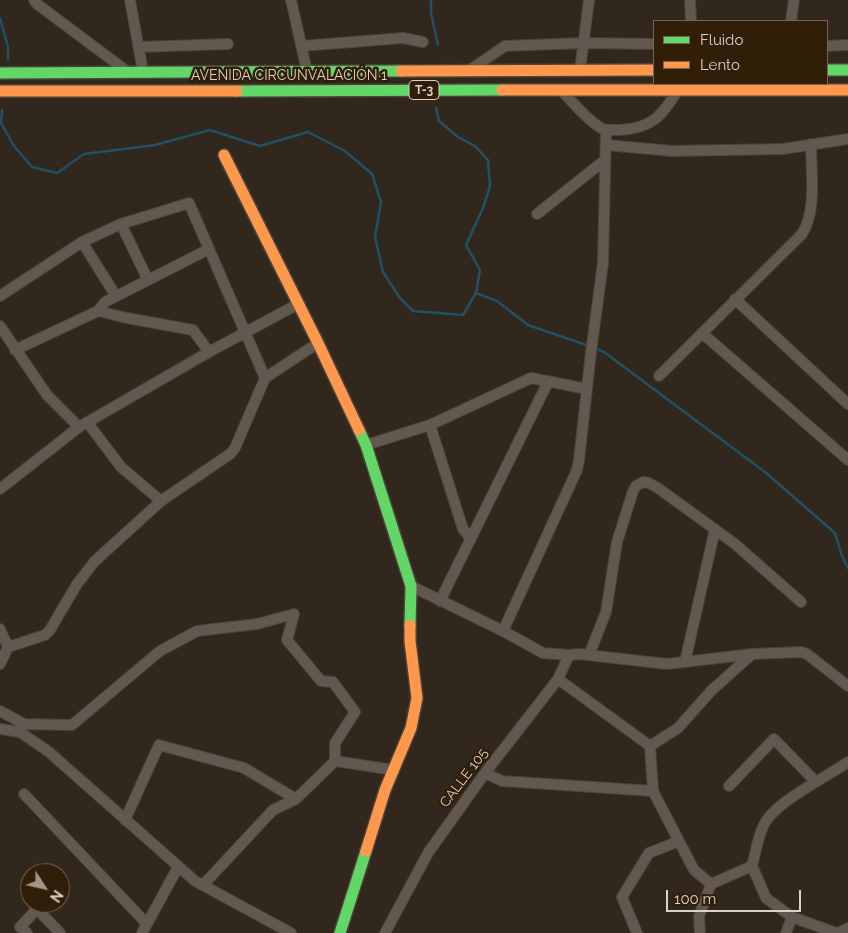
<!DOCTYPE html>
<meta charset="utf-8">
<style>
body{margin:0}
#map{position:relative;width:848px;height:933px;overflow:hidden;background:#32271c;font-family:Raleway,sans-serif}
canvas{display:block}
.legend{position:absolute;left:653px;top:20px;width:175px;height:65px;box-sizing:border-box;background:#311e09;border:1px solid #766554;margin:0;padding:6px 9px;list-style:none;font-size:15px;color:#ddd0c4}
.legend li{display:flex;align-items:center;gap:10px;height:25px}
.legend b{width:25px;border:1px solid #766554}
.north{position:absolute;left:20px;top:863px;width:50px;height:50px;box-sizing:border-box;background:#311e09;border:1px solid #766554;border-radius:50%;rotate:125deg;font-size:14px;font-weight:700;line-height:20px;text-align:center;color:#ddd0c4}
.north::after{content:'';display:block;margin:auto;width:18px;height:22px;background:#a19589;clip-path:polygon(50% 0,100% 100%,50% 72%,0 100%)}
.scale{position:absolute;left:666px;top:890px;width:135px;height:22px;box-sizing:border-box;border:2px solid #ddd0c4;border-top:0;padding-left:6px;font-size:15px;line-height:18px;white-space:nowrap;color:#ddd0c4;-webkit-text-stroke:4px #311e09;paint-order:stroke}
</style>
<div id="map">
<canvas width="848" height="933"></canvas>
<ul class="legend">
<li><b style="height:6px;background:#63d668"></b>Fluido</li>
<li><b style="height:6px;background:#ff974d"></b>Lento</li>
</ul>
<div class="north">N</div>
<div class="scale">100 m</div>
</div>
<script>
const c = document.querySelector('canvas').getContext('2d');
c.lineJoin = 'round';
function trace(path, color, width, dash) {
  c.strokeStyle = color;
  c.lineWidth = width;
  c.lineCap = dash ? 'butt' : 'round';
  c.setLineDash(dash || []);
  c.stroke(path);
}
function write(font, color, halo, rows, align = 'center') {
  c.font = font + ' Raleway,sans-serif';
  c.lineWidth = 5;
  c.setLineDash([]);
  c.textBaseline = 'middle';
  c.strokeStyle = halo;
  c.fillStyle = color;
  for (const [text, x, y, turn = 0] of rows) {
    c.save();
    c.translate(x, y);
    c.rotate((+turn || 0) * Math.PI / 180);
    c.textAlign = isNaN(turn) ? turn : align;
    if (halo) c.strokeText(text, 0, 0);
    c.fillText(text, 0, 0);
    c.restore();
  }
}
const stream = new Path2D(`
 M431,0v13l7,32
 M0,18l8,29v13
 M436,108l3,13 19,16 17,9 13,14 2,26 -7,22 -17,37 14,25 -4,23
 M2,110l-1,13 13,23 18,21 25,6 27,-19 71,-9 55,-15 50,16 48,-14 37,19 27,23 9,28 -6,35 8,35 17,26 13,13 50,4 13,-22 21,8 31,24 61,21
 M595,348l9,4 161,120 70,61 7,23 6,12`);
const street = new Path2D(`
 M34,0l3,4 91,68
 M130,0l13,72
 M291,0l16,71
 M690,0l1,21
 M791,21l3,-21
 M301,46l102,-8 20,4
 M827,46l21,-1
 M139,47l89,-3
 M470,70l35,-24 78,-3 71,1
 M580,70l9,-70
 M561,90c12,12 23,27 37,36 6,5 14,4 22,4 32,-2 42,-14 58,-40
 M606,145l66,6 111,-2 65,-10
 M537,214l68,-54
 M121,224l27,56
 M82,242l34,54
 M0,296l82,-54 39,-18 68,-21 76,175
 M735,299l113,105
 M98,311l7,-9 104,-53
 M0,326l47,69 32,32
 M702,333l146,127
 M15,350l83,-39 29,7 66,12 16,22
 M659,376l143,-142c15,-23 9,-62 9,-90
 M87,422l34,45 40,34
 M430,425l33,104 8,10
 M366,445l64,-20 101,-47 56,11
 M0,489l79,-62 130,-75 89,-48
 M411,586l92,45 40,22 26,2
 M440,601l108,-219
 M0,629l8,18 -8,17
 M503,631l74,-161 2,-10 12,-108 12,-89 3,-133
 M8,647l37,-12 5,-5 27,-46 18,-23 66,-60 69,-47 5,-6 30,-70 53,-35
 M589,655l17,-43 11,-70 16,-51 3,-5 7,-4 6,1 9,5 77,56 66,58
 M685,662l30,-133
 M558,679l92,67 28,-18 33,-37 41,-37
 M0,711l24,13 48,1 88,-74 37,-20 60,-7 37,-10 -7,26 34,41 12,1 22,30 -20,31v18l-39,38 -23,11 -69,74
 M0,729l20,3 29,20 146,129 96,52
 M650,746l3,45 41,79 17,14
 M335,761l59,9
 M485,773l17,8 151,10
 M729,786l45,-47 42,43
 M24,794l123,130 -5,9
 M125,820l34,-75 85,23 52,31
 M147,924l31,-57
 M27,933l-7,-6 17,-18 23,24
 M385,933l43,-80 57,-80 73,-94 11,-24 10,-1 88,10 85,-10 49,-2 6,2 41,32
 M637,933l-15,-36 27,-44 30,-12
 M700,933l-1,-17 12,-32 41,-18
 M786,933l6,-16
 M836,933l-44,-16 -26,-19 -14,-32c4,-14 6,-33 14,-45 15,-22 59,-43 82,-59
 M838,933l10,-5`);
const fast = new Path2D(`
 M827,70h21
 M0,73l401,-2
 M237,91l265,-1
 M359,430l7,15 45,141 -1,39
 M340,933l26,-82`);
const slow = new Path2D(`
 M401,71l253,-1
 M502,90h346
 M0,91h237
 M224,155l94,188 41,87
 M366,851l19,-61 26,-62 6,-30 -7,-57v-16`);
const shields = [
 [424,90,30]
];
const shieldNames = [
 ["T-3",424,90]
];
const streetNames = [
 ["AVENIDA CIRCUNVALACIÓN 1",289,76],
 ["CALLE 105",464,778,-53]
];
trace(stream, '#215164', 2.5);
trace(street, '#4c433a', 12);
trace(fast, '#4c433a', 14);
trace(slow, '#4c433a', 14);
trace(street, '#625850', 10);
trace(fast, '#63d668', 11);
trace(slow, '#ff974d', 11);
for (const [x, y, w] of shields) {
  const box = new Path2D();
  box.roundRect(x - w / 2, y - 9.5, w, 19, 4);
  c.fillStyle = '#311e09';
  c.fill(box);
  trace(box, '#ddd0c4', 1);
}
write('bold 12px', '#ddd0c4', null, shieldNames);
write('14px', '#ddd0c4', '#311e09', streetNames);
</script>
